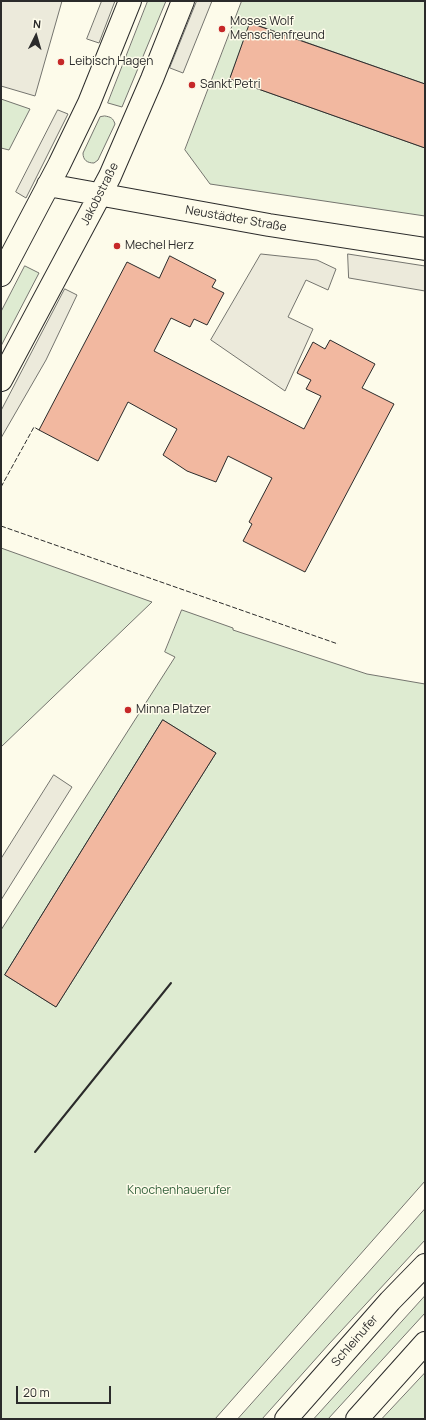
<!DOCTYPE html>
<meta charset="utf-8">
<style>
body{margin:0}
#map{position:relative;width:426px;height:1420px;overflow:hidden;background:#fdfbea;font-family:Manrope,sans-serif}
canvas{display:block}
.frame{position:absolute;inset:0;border:2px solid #2b2b2b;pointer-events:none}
.north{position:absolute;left:16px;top:16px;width:40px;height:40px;-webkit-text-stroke:3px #fdfbea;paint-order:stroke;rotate:5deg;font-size:11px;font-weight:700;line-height:16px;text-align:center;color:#2b2b2b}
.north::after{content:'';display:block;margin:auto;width:14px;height:18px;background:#2b2b2b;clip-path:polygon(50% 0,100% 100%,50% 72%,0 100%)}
.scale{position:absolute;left:16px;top:1386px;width:95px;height:18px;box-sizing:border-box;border:2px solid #2b2b2b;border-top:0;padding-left:5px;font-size:12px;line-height:14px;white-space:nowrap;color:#2b2b2b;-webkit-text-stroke:3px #fdfbea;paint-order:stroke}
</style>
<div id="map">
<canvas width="426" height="1420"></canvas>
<div class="frame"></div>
<div class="north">N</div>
<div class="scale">20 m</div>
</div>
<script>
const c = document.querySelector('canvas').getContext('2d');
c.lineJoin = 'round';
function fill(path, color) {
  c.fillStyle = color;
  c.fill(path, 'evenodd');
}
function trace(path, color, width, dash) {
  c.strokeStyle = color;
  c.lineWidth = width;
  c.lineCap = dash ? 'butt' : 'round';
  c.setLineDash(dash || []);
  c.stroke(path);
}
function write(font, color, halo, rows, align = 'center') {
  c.font = font + ' Manrope,sans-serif';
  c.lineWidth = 3;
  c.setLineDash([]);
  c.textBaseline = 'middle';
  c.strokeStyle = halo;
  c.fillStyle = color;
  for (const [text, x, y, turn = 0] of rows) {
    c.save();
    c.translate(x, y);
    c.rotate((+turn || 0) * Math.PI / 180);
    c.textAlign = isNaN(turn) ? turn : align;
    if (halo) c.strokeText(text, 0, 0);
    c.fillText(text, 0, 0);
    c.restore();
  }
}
const green = new Path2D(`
 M148,1h18l-44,106 -14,-4z
 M242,1h183v83l-174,-61 -21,56 195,69v68l-215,-32 -25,-34z
 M1,99l29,10 -21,41 -8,-2z
 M105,116c6,1 8,2 10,8l-17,36 -4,3c-7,0 -11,-3 -11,-10l17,-36z
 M25,266l14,7 -38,73v-34z
 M1,548l151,54 -151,145z
 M182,610l51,18v2l134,44 58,10v497l-210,238h-214v-489l174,-273 -10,-5zM163,720l53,33 -160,254 -51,-32z
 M425,1209v31l-96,104 -67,75h-24z
 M425,1296v17l-97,106h-14z
 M425,1373v46h-43z`);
const parking = new Path2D(`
 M1,1h61l-27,95 -34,-10z
 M102,1h13l-16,42 -12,-4z
 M197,1h15l-29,72 -13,-5z
 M58,110l10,4 -42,84 -10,-6z
 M261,254l56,6 19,9 -8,21 -22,-10 -18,37 25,12 -28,62 -74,-51z
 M348,254l77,12v25l-76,-13z
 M65,289l12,6 -31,65 -45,78v-27z
 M54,775l18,12 -71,113v-41z`);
const building = new Path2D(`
 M250,23l175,61v64l-195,-69z
 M170,256l46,24 -4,7 12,6 -17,32 -13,-6 -4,8 -19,-9 -17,33 150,78 17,-33 -15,-7 5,-9 -14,-7 16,-31 12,7 5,-9 45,24 -13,24 32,16 -89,168 -62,-31 9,-17 -3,-2 23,-44 -44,-22 -12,26 -29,-11 -24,-16 14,-26 -49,-27 -30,59 -59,-31 88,-168 32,16z
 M163,720l53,33 -160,254 -51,-32z`);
const minor = new Path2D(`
 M48,185l221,40 156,24
 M1,275l58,-110 30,-62 41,-102
 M1,380l109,-204 42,-97 31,-78`);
const major = new Path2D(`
 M286,1419l104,-118 35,-36
 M357,1419l68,-76`);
const fence = new Path2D(`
 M1,487l33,-60 5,3
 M1,526l337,118`);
const wall = new Path2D(`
 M35,1152l136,-169`);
const markers = [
 [222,29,4,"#c62828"],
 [61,62,4,"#c62828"],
 [192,85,4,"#c62828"],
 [117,246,4,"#c62828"],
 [128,710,4,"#c62828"]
];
const poiNames = [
 ["Moses Wolf",230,22],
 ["Menschenfreund",230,36],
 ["Leibisch Hagen",69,62],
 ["Sankt Petri",200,85],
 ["Mechel Herz",125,246],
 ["Minna Platzer",136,710]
];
const streetNames = [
 ["Jakobstraße",100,194,-63],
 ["Neustädter Straße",236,219,10],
 ["Schleinufer",355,1341,-49]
];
const parkNames = [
 ["Knochenhauerufer",179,1191]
];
fill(green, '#deebd1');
trace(green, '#74746e', 1);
fill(parking, '#eceadb');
trace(parking, '#74746e', 1);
fill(building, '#f2b8a0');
trace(building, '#2b2b2b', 1);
trace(minor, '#2b2b2b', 24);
trace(major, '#2b2b2b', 24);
trace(minor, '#fdfbea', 22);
trace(major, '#fdfbea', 22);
trace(fence, '#2b2b2b', 1, [5, 2]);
trace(wall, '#2b2b2b', 2);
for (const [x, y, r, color] of markers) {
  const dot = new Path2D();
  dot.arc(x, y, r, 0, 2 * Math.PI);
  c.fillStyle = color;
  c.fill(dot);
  trace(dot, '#fdfbea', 1.5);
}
write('12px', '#2b2b2b', '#fdfbea', poiNames, 'left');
write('12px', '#2b2b2b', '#fdfbea', streetNames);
write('12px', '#34623c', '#fdfbea', parkNames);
</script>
